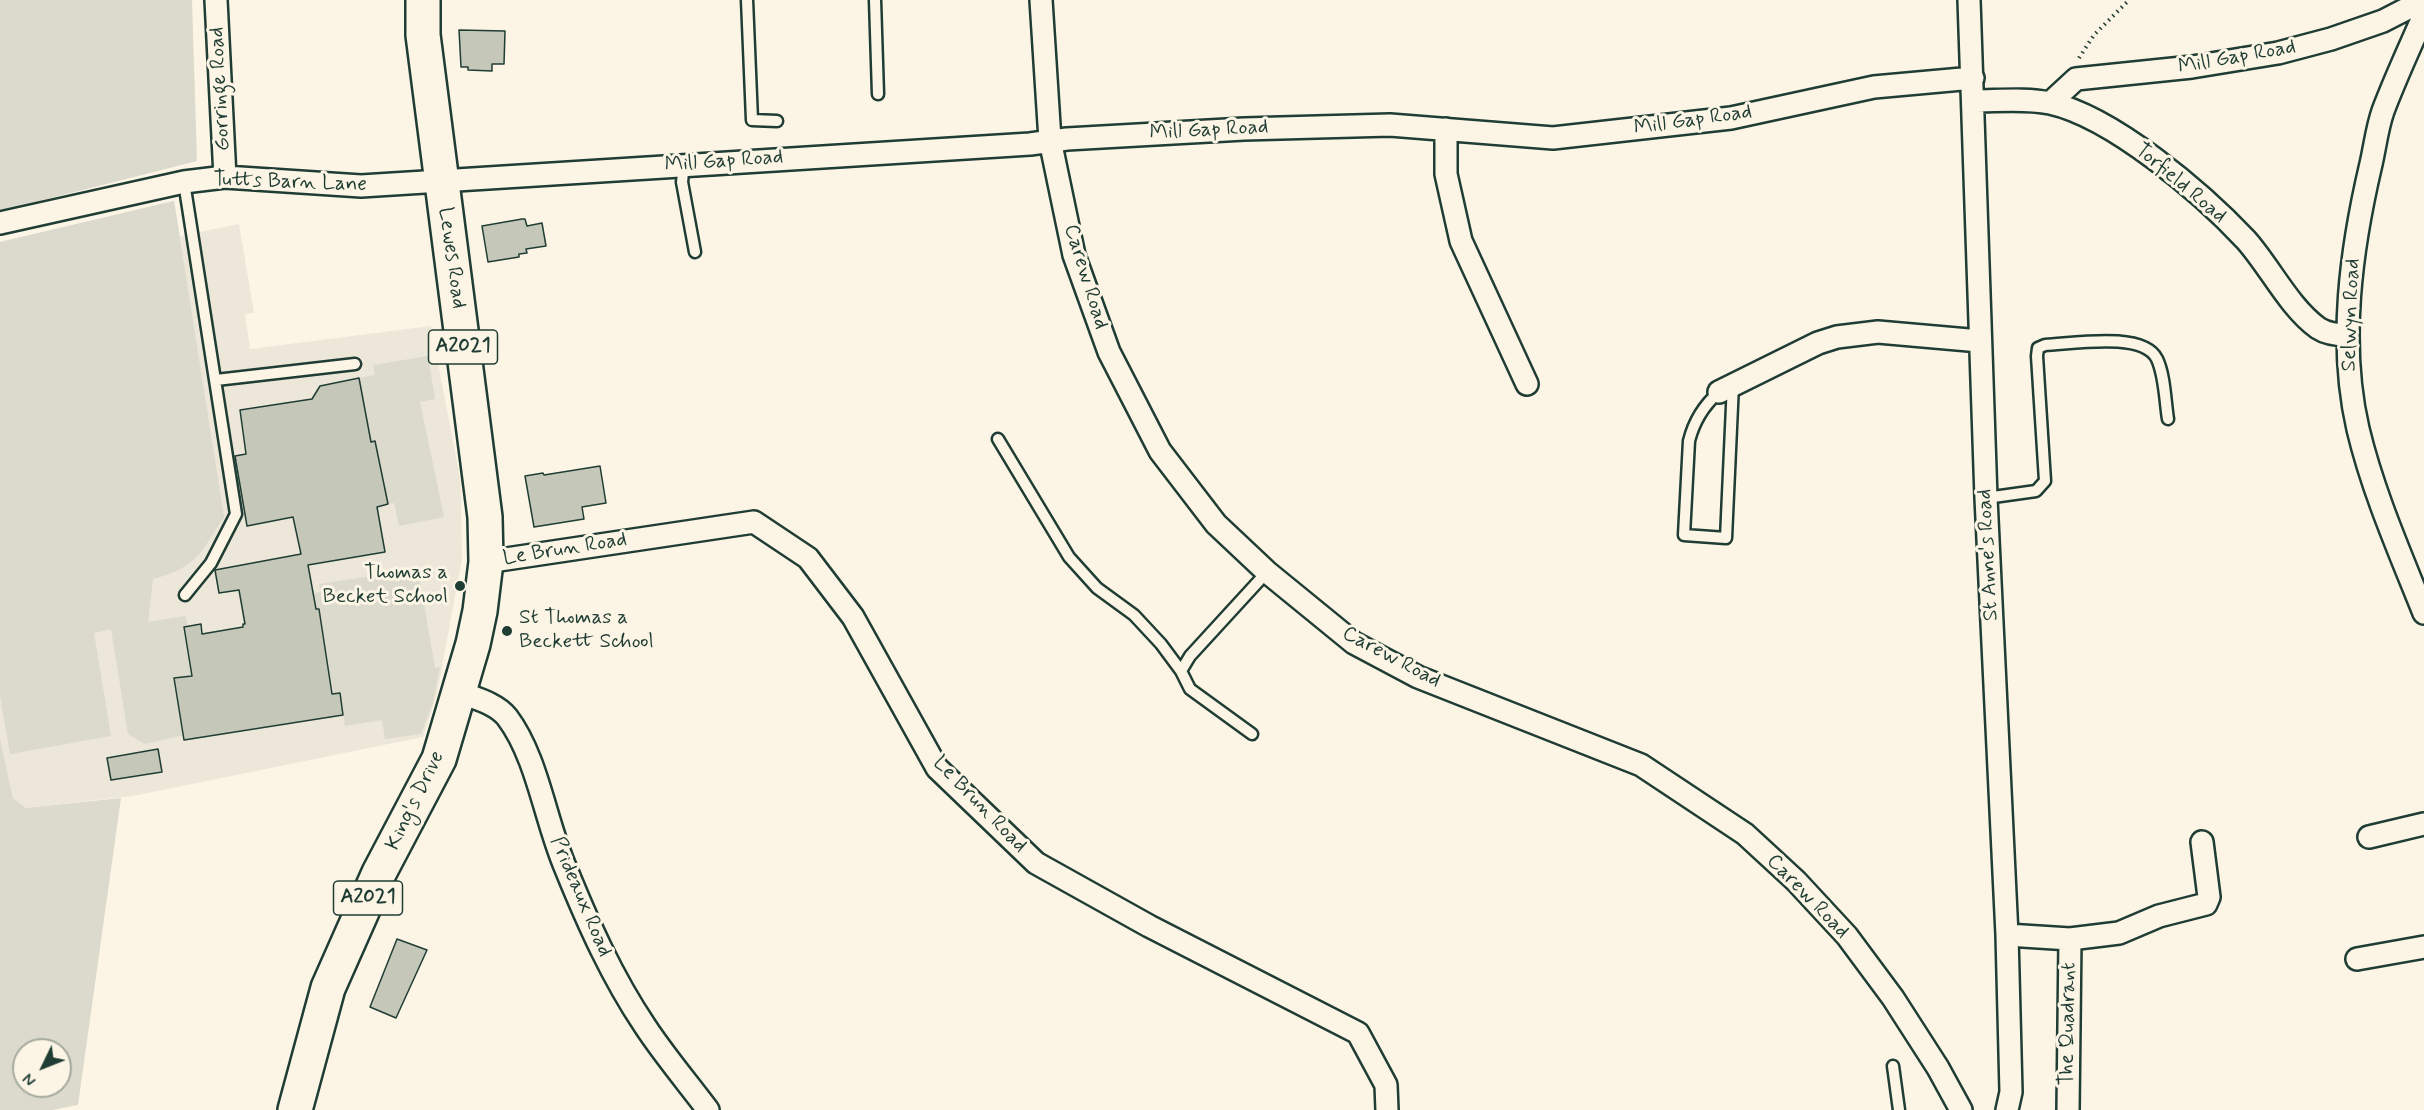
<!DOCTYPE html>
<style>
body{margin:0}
#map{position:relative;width:2424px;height:1110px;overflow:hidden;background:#fcf5e5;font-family:Mynerve,sans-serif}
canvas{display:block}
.north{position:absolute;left:12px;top:1038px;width:60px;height:60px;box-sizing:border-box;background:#fcf5e5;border:2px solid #a4ab9e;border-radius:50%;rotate:227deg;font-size:16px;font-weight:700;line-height:24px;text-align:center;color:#1f3d34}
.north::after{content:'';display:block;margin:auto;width:21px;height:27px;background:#1f3d34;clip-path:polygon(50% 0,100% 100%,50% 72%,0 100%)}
</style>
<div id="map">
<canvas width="2424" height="1110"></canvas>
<div class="north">N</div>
</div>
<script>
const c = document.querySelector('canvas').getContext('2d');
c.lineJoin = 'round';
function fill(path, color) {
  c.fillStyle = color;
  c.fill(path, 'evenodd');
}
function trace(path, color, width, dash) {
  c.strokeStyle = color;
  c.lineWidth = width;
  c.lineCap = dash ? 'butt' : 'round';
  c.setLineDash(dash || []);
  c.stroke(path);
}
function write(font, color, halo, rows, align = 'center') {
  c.font = font + ' Mynerve,sans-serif';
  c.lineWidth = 6;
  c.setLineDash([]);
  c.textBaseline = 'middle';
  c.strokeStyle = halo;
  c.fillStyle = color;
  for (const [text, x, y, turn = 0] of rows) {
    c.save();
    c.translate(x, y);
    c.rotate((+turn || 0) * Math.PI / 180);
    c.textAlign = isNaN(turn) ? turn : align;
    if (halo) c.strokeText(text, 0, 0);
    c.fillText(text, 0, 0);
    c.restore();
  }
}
const built = new Path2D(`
 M174,201l6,35 59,-12 15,89 -9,1 5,35 181,-23 29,152 1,23 1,58 -25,135 -14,43 -290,59 -107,12 -13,-10 -13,-60v-496z`);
const green = new Path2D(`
 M0,0h192l5,161 -197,50z
 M174,201l50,316c-24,36 -26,50 -71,62l-5,43 37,-6 3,10 -4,1 8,49 -17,2 9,57 -39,9 -17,-10 -17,-105 -17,4 17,103 -101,18 -10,-58v-454z
 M428,356l7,43 -15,3 24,115 -45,9 -5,-23 -6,1 -13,-63 -4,1 -12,-64 16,-3 -2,-10z
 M418,569l17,99 5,-1 -7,36 -12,31 -36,5 -3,-19 -37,6 -5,-32h-8l-13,-84 -3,-1 -2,-16 6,-1 -1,-8z
 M0,738l13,60 13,10 95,-10 -43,307 -26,5h-52zM24,1050h36v36h-36z`);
const building = new Path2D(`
 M459,30l46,1 -1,33h-12v7l-24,-1v-3h-7z
 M522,219h3l2,7 15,-3 4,23 -20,3 1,4 -8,1v3l-31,5 -6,-36z
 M359,378l12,64 4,-1 13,63 -11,3 8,45 -77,13 8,44h3l13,85 8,-1 3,22 -159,25 -10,-62 18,-2 -8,-49 17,-3 1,10 41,-7v-3h2l-6,-34 -20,3 -4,-23 86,-16 -8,-37 -46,9 -12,-70 11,-2 -6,-44 72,-11 8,-13z
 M600,466l6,37 -24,4 2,12 -50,8 -9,-51 18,-3 1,2z
 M158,749l4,23 -51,8 -4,-22z
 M397,939l30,11 -31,68 -26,-11z`);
const path = new Path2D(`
 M2079,58l15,-23 35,-35`);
const service = new Path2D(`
 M747,0l5,120 25,1
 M875,0l3,94
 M684,164l-2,18 13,70
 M184,182l52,332 -25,49 -26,32
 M216,380l139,-16
 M1719,392c-16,14 -25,29 -30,49l-5,94 42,3 7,-154
 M998,439l71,118 28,31 37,27 27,29 20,27
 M1986,498l50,-7 9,-10 -8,-125 1,-8 7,-3c27,-1 98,-14 112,14 8,17 8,42 11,60
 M1252,734l-62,-45 -9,-18 9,-15 77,-84
 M1893,1066l6,44`);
const minor = new Path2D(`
 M216,0l9,177
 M1041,0l9,140 24,115 35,97 51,99 56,73 51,48 87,71 64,34 223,88 104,69 51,47 51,55 46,62 45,70 23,42
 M1969,0l17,498 21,437 4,157 -4,18
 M2424,15c-14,32 -29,64 -41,96 -6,17 -8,36 -12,53 -20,85 -33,179 -13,265 15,63 42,124 66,184
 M1973,101c25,0 53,-3 77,2 63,14 152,90 196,137 24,27 43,67 72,88 9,6 20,7 30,7
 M2050,103l26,-24 116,-12 86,-14 53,-14 52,-18 41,-21
 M1446,129v45l15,67 66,143
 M0,223l184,-41 41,-5 136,9 669,-42 37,-5 177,-10 146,-4 163,13 178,-20 143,-31 99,-9
 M1719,392l99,-49 19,-6 41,-5 102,9
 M486,562l268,-40 54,36 45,59 84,151 99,95 113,63 209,107 28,52 1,25
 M459,692c15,6 37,11 48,25 31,41 38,104 59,152 22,54 46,108 79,157 19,29 42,56 63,84
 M2369,837l55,-13
 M2007,935l63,4 49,-6 40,-17 47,-12 3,-7 -7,-55
 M2357,959l67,-12
 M2068,1110l2,-171`);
const primary = new Path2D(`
 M295,1110l33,-122 51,-115 60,-114 34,-115 7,-33 6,-49 -1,-45 -62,-482v-35`);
const markers = [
 [460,586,6,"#1f3d34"],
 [507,631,6,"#1f3d34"]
];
const shields = [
 [463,347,69],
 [368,898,69]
];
const shieldNames = [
 ["A2021",463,347],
 ["A2021",368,898]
];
const streetNames = [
 ["Mill Gap Road",2237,58,-10],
 ["Gorringe Road",221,89,-93],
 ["Mill Gap Road",1693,121,-8],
 ["Mill Gap Road",1209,131,-3],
 ["Mill Gap Road",724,162,-4],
 ["Tutts Barn Lane",290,183,2],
 ["Torfield Road",2180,184,40],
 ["Lewes Road",451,258,82],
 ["Carew Road",1085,277,73],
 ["Selwyn Road",2352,315,-88],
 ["Le Brun Road",565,550,-9],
 ["St Anne's Road",1989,555,-93],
 ["Carew Road",1391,658,28],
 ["King's Drive",416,801,-64],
 ["Le Brun Road",979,805,46],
 ["Prideaux Road",580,897,67],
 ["Carew Road",1807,897,46],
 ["The Quadrant",2069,1024,-89]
];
const poiNames = [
 ["Thomas a",448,574],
 ["Becket School",448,598],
 ["St Thomas a",519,619,"left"],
 ["Beckett School",519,643,"left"]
];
fill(built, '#ece7d8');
fill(green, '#dcdacc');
fill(building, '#c5c7b9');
trace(building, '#1f3d34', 1.5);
trace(service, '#1f3d34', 15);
trace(minor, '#1f3d34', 26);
trace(primary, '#1f3d34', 38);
trace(path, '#1f3d34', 4, [1.5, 4.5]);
trace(service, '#fcf5e5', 10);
trace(minor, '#fcf5e5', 21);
trace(primary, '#fcf5e5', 33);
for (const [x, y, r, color] of markers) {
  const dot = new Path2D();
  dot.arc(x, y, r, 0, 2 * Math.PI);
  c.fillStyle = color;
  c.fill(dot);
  trace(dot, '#fcf5e5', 2);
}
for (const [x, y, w] of shields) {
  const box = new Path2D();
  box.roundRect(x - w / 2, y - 17, w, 34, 4.5);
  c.fillStyle = '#fcf5e5';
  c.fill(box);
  trace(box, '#1f3d34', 1.5);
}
write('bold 20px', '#1f3d34', null, shieldNames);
write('21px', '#1f3d34', '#fcf5e5', streetNames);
write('21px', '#1f3d34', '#fcf5e5', poiNames, 'right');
</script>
